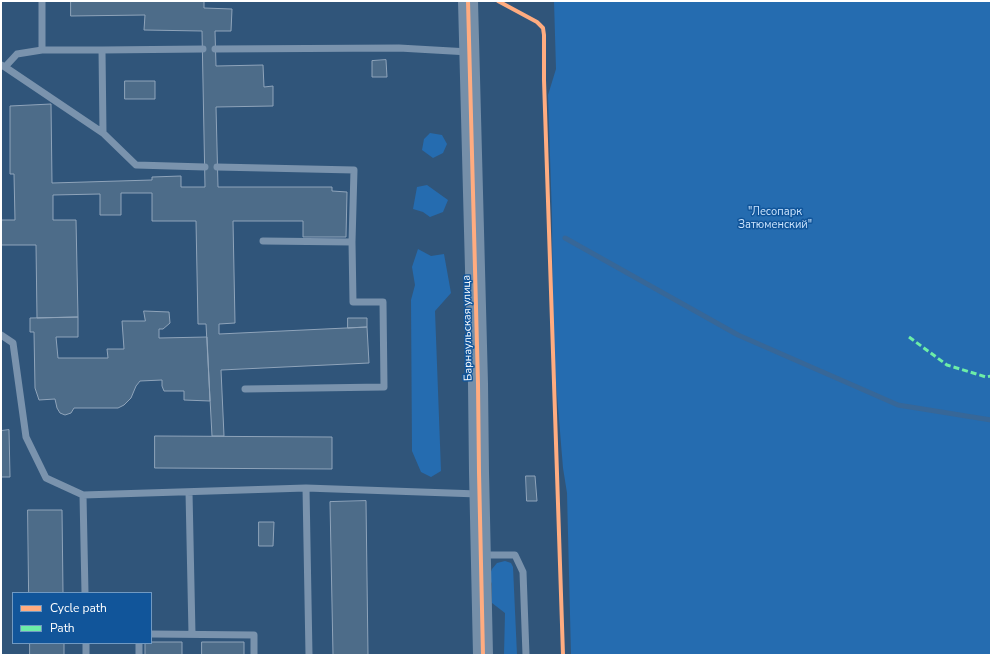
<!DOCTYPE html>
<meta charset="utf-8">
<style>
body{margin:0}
#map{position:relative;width:992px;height:656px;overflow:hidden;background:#30557a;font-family:"Nunito Sans",sans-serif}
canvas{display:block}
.frame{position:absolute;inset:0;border:2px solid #fff;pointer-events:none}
.legend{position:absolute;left:12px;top:592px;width:140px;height:52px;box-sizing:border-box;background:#11559a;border:1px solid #7099c2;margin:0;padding:5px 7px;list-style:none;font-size:12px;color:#fff}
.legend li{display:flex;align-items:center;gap:8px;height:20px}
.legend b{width:20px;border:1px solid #7099c2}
</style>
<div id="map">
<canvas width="992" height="656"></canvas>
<div class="frame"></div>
<ul class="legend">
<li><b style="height:5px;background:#ffac80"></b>Cycle path</li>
<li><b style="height:5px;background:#6deda7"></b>Path</li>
</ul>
</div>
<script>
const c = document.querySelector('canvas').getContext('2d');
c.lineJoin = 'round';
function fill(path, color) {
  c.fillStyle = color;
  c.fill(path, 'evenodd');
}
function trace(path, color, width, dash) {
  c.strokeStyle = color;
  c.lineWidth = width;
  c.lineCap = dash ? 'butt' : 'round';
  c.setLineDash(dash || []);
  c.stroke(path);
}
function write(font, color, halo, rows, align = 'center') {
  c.font = font + ' "Nunito Sans",sans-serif';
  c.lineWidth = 3;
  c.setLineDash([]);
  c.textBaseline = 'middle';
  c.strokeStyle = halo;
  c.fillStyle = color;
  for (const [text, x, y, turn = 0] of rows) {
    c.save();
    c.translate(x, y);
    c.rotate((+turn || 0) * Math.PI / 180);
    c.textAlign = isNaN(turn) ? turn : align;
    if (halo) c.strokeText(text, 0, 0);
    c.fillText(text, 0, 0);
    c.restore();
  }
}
const green = new Path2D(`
 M554,1h437v654h-420l-4,-162 -4,-25 -10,-122 -1,-129 -4,-122 8,-26z
 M430,133l12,2 5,9 -4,9 -10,5 -11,-8 2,-11z
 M427,185l21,15 -5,12 -13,5 -7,-5 -10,-3 4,-22z
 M418,249l13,7 13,-2 7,39 -16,18 6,160 -10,6 -10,-5 -9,-21 -1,-151 4,-15 -3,-18z
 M505,561l6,2 2,4 4,88h-13l1,-42 -13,-10v-19l-3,-7 3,-8 5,-6z`);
const stream = new Path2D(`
 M565,238l173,97 135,59 25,11 93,15`);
const building = new Path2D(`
 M71,1h133v7l28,1 -1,22h-16l1,35 47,-1 1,22 9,-1v20l-57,1 2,80h114v4l15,1 -1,45h-43v-16h-70l2,102 -16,1v10l148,-7 2,36 -148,7 3,66h-12l-6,-112h-8l-2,-103h-44v-28h-31v22h-21v-21l-47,1v25h23l2,97 -41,1 -1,-73h-35v-25h14l-1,-46h-4v-68l41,-2 1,79 100,-3v-3l29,-1v11h24l-3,-156 -58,-1 1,-15 -74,1z
 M386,60l1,17h-15v-16z
 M125,81h30v18h-30z
 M144,311l25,1 1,11 -7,6h-4v9l48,-1 3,64 -26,-1v-9h-20l-2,-5v-6l-22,1 -4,5 -5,12 -7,7 -6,3h-44l-3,5 -6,2 -5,-2 -3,-5 -2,-9 -16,1 -4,-12 -1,-56h-4v-14l48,-1v20h-22l2,21h50l-1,-9h17l-2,-28h23z
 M348,318h19v9l-19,1z
 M9,430l1,47h-9v-46z
 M155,436l177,1v32l-177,-1z
 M526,476h9l2,25h-10z
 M366,501l2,154h-35l-3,-153z
 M28,510h34l1,83h-34z
 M259,522h15l-1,24h-14z
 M151,642h31v13h-37v-12h6z
 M202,642h42v13h-42z
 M30,643h34v12h-34z`);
const lane = new Path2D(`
 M215,49l184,-1 70,4
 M102,50l101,-1
 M1,65l4,2 98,66 -1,-83h-60v-49
 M5,67l12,-13 25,-4
 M103,133l33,32 69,2
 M217,167l137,3 -2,72 -89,-1
 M1,335l12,8 13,94 20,41 37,17
 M245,389l139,-2 -1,-85h-30l-1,-60
 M306,488l3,167
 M189,492l3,142
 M482,555h33l8,17 3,83
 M85,593l-2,-98 223,-7 172,6
 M151,634l103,1v20
 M86,643v12
 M139,655v-12`);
const secondary = new Path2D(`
 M468,1l10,383 1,88 4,183`);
const quiet = new Path2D(`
 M909,337l38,28 39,12 5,-1`);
const cycleway = new Path2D(`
 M468,1l10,383 1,88 4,183
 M498,1l39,21 6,6 1,7v45l19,575`);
const parkNames = [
 ["\"Лесопарк",775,212],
 ["Затюменский\"",775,225]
];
const streetNames = [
 ["Барнаульская улица",468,328,-91]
];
fill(green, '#256cb0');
trace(stream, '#376798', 5);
fill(building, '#4d6c89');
trace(building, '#8fa4ba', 1);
trace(lane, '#7a93ad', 7);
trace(secondary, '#758fa9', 20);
trace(quiet, '#6deda7', 3, [6, 3]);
trace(cycleway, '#ffac80', 4);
write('11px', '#cce5fe', '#11559a', parkNames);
write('11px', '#fff', '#11559a', streetNames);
</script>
